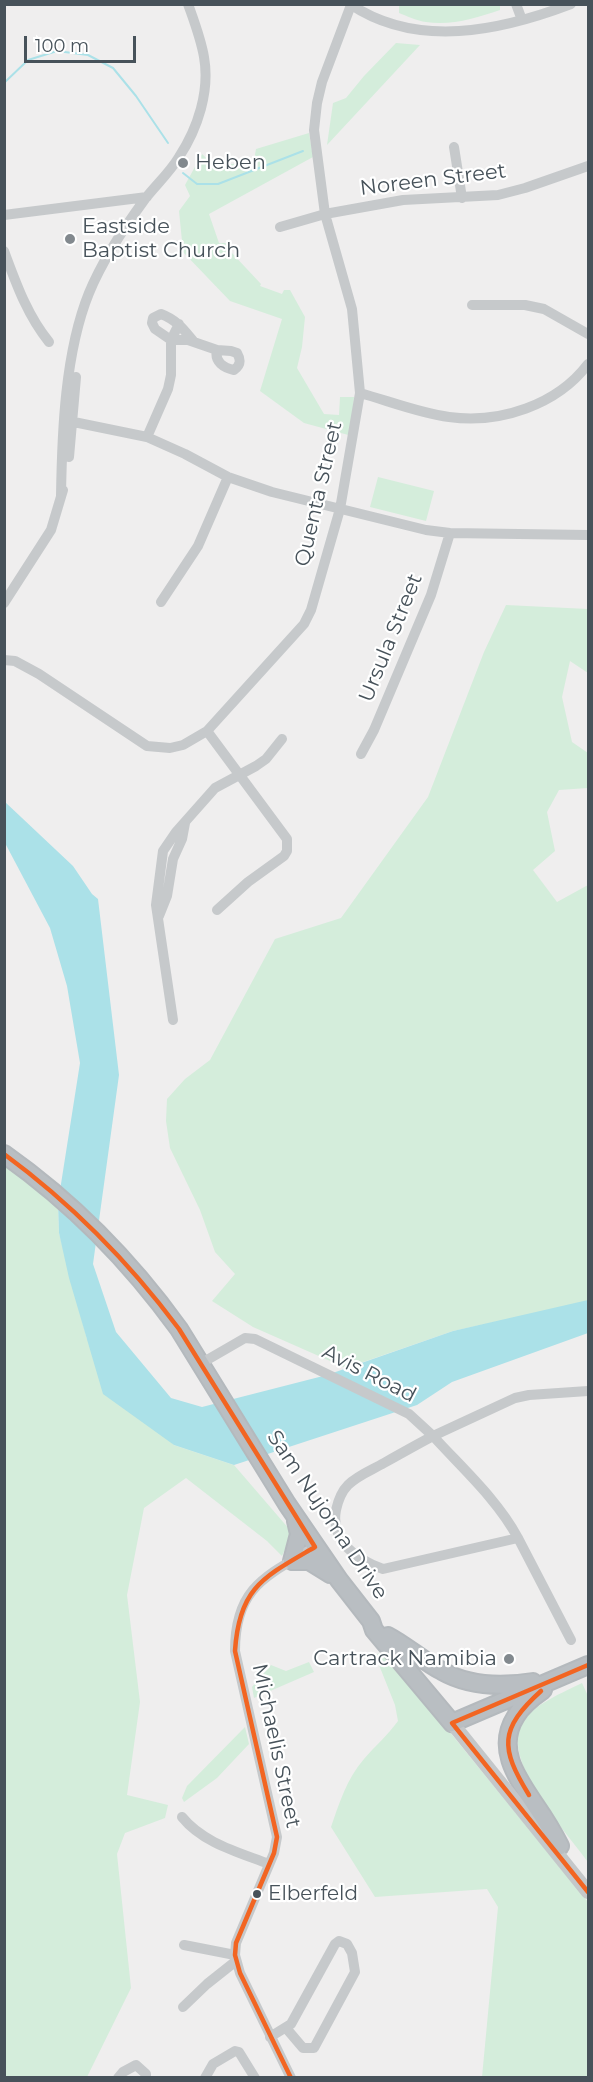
<!DOCTYPE html>
<style>
body{margin:0}
#map{position:relative;width:593px;height:2082px;overflow:hidden;background:#efeeee;font-family:Montserrat,sans-serif}
canvas{display:block}
.frame{position:absolute;inset:0;border:6px solid #47525a;pointer-events:none}
.scale{position:absolute;left:24px;top:36px;width:112px;height:27px;box-sizing:border-box;border:3px solid #47525a;border-top:0;padding-left:8px;font-size:18px;line-height:21px;white-space:nowrap;color:#47525a;-webkit-text-stroke:4px #fff;paint-order:stroke}
</style>
<div id="map">
<canvas width="593" height="2082"></canvas>
<div class="frame"></div>
<div class="scale">100 m</div>
</div>
<script>
const c = document.querySelector('canvas').getContext('2d');
c.lineJoin = 'round';
function fill(path, color) {
  c.fillStyle = color;
  c.fill(path, 'evenodd');
}
function trace(path, color, width, dash) {
  c.strokeStyle = color;
  c.lineWidth = width;
  c.lineCap = dash ? 'butt' : 'round';
  c.setLineDash(dash || []);
  c.stroke(path);
}
function write(font, color, halo, rows, align = 'center') {
  c.font = font + ' Montserrat,sans-serif';
  c.lineWidth = 4.5;
  c.setLineDash([]);
  c.textBaseline = 'middle';
  c.strokeStyle = halo;
  c.fillStyle = color;
  for (const [text, x, y, turn = 0] of rows) {
    c.save();
    c.translate(x, y);
    c.rotate((+turn || 0) * Math.PI / 180);
    c.textAlign = isNaN(turn) ? turn : align;
    if (halo) c.strokeText(text, 0, 0);
    c.fillText(text, 0, 0);
    c.restore();
  }
}
const green = new Path2D(`
 M399,5h101v5c-24,8 -49,16 -74,12 -9,-1 -19,-6 -27,-9z
 M396,43l24,2 -93,100 6,-42 13,-5 18,-22z
 M309,133l4,24 -104,57 10,29h10l2,9 30,32 -1,2 22,8 2,-4h6l15,27 -3,30 -5,21 27,46 15,1 1,-18h14l-2,39 -48,-13 -44,-32 22,-72 -52,-18 -47,-49 1,-11h-2l-3,-30 11,-15 -5,-11 17,-31 14,13 38,-7 2,-11z
 M378,477l56,14 -8,30 -56,-14z
 M506,605l82,4v64l-18,-12 -8,36 10,45 16,11v35l-29,2 -12,22 8,39 -22,19 24,32 31,-17v417l-135,29 -107,37 -93,-41 -41,-26 23,-27 -20,-22 -15,-42 -30,-62 -4,-27 1,-22 18,-20 25,-19 65,-121 66,-21 87,-121 56,-145z
 M4,1163l54,40 1,30 28,106 87,106 60,20 56,65 -3,15 -5,11 -15,-15 -81,-63 -42,30 -17,87 13,107 -13,93 41,10 -3,13 -40,15 -8,21 14,134 -44,89h-82z
 M384,1651l204,251v175h-106l16,-170 -11,-18 -112,8 -44,-70c8,-23 16,-49 33,-68 11,-13 24,-24 34,-38l-3,-16 -20,-50z
 M309,1662l5,10 -60,26 -2,-11 19,-22 15,6z
 M582,1683l6,13v166c-22,-31 -87,-99 -66,-139 10,-18 42,-31 60,-40z
 M245,1727l4,17 -32,34 -33,24 -2,-4 5,-12z`);
const water = new Path2D(`
 M4,801l69,65 19,28 6,5 21,176 -26,189 23,68 55,66 31,9 125,-32 126,-44 135,-31v33l-136,49 -35,23 -183,60 -60,-20 -71,-51 -34,-116 -10,-45 -1,-30 22,-140 -13,-77 -17,-58 -45,-85z`);
const stream = new Path2D(`
 M4,83l24,-23 29,-9 31,4 25,13 23,28 32,47
 M183,173l14,11h21l85,-33`);
const minor = new Path2D(`
 M350,4c67,45 150,27 221,0
 M516,4l6,16
 M454,147l8,51
 M4,215l143,-18
 M280,227l45,-13 78,-14 95,-5 27,-7 63,-22
 M4,251c12,32 23,64 45,91
 M472,305h53l19,4 44,25
 M194,342c-10,-12 -17,-22 -33,-28l-8,4 -1,5 3,6 16,11h17l29,10 14,1 6,2c4,7 4,12 -3,17 -10,-2 -20,-8 -17,-20
 M360,393c29,8 59,20 89,24 51,7 108,-12 139,-53
 M64,420l83,17 38,17 43,23 44,15 154,38 24,3 138,2
 M147,437l21,-48 3,-14v-35l8,-16
 M69,457l7,-80
 M61,496c1,-64 4,-144 28,-203 14,-34 34,-64 56,-94 11,-14 25,-27 34,-42 19,-29 31,-66 25,-100 -3,-18 -10,-36 -16,-53
 M161,602l37,-56 30,-69
 M4,603l47,-73 12,-40
 M4,660l11,1 24,13 108,72 23,2 13,-3 24,-14 97,-107 7,-14 29,-101 20,-116 -8,-84 -27,-95 -11,-84 3,-27 5,-21 29,-77
 M207,731l80,108v12l-3,5 -36,26 -31,28
 M361,754l13,-24 57,-135 19,-62
 M159,916l8,-20 6,-37 9,-20 3,-16
 M173,1020l-17,-115 7,-54 13,-19 39,-44 41,-22 10,-7 16,-20
 M200,1364l45,-26 10,1 154,75 24,22 82,-38 14,-3 59,-4
 M518,1538l-135,31c-26,-9 -53,-28 -47,-59 2,-9 5,-18 12,-25 10,-10 24,-15 36,-22 16,-9 32,-18 49,-27 29,32 64,63 85,102l53,102
 M182,1817c21,26 56,35 87,47
 M184,1945l51,10
 M183,2007l24,-23 29,-23
 M270,2037l21,-13 44,-80 4,-3 8,3 5,9 3,19 -41,76h-11l-17,-20
 M118,2078l5,-6 13,-7 10,9v4
 M205,2078l8,-14 22,-13 4,1 16,26
 M291,2078l-51,-105 -5,-18 1,-12 38,-90 3,-16 -42,-186c0,-64 31,-75 80,-104`);
const major = new Path2D(`
 M452,1723l136,169`);
const highway = new Path2D(`
 M4,1154c68,48 126,107 175,175l108,175 52,76 32,41 3,9 78,93 136,-58
 M296,1521l3,13 -7,27h17l21,13
 M388,1636c19,10 35,25 54,35 28,16 60,16 91,11
 M543,1690c-10,7 -21,15 -27,26 -21,33 2,63 20,90 9,13 17,26 24,40`);
const bus1 = new Path2D(`
 M4,1154c68,50 125,108 175,175l136,218c-51,30 -76,40 -80,104l42,186 -3,16 -38,90 -1,12 5,18 51,105
 M588,1665l-136,58 136,169
 M529,1795c-29,-47 -30,-66 12,-104`);
const markers = [
 [183,163,6,"#82898e"],
 [70,239,6,"#82898e"],
 [509,1659,6,"#82898e"],
 [257,1894,5,"#47525a"]
];
const busNames = [
 ["Elberfeld",268,1894]
];
const poiNames = [
 ["Heben",195,163],
 ["Eastside",82,227],
 ["Baptist Church",82,251],
 ["Cartrack Namibia",497,1659,"right"]
];
const streetNames = [
 ["Noreen Street",433,180,-7],
 ["Quenta Street",319,494,-77],
 ["Ursula Street",391,638,-68],
 ["Avis Road",369,1374,27],
 ["Sam Nujoma Drive",327,1515,56],
 ["Michaelis Street",276,1746,78]
];
fill(green, '#d4eddb');
fill(water, '#abe1e8');
trace(stream, '#abe1e8', 2);
trace(highway, '#b4b9bd', 20);
trace(minor, '#c6c9cb', 10);
trace(major, '#c4c7c9', 14);
trace(highway, '#b9bec2', 16);
trace(bus1, '#f26522', 4.5);
for (const [x, y, r, color] of markers) {
  const dot = new Path2D();
  dot.arc(x, y, r, 0, 2 * Math.PI);
  c.fillStyle = color;
  c.fill(dot);
  trace(dot, '#fff', 2);
}
write('20px', '#47525a', '#fff', busNames, 'left');
write('21px', '#47525a', '#fff', poiNames, 'left');
write('21px', '#47525a', '#fff', streetNames);
</script>
